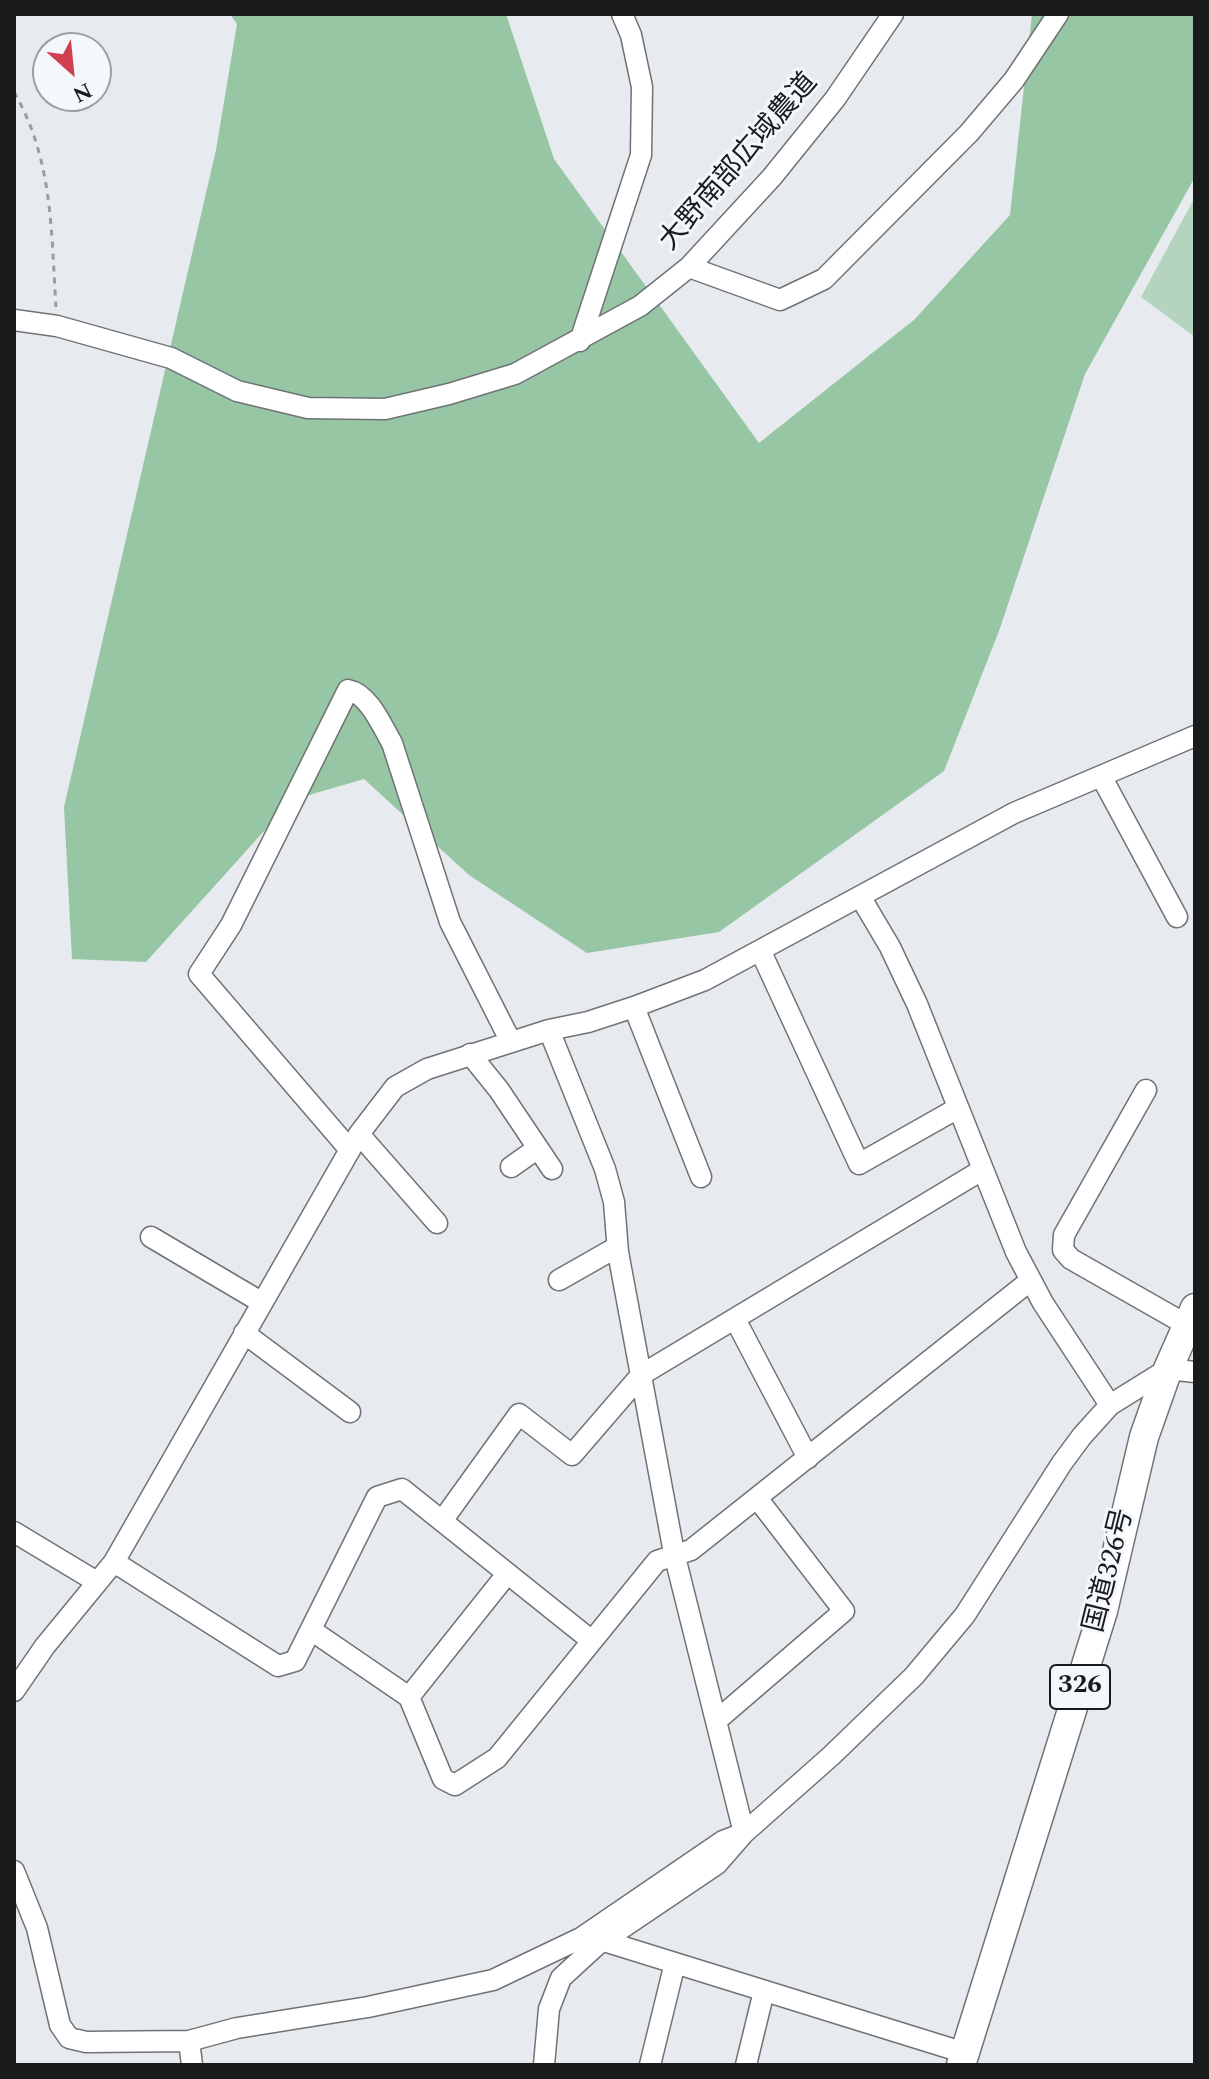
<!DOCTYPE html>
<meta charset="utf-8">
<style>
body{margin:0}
#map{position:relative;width:1209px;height:2079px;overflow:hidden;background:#e7eaee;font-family:Spectral,serif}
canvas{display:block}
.frame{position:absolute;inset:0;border:16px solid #1a1b1c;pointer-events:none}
.north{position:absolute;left:32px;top:32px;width:80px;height:80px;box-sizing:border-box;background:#f4f8fc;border:2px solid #9da0a2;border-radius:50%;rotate:153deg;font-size:22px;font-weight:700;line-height:32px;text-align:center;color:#1a1b1c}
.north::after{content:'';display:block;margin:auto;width:28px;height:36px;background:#d14052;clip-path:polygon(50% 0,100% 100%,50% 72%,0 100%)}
</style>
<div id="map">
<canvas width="1209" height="2079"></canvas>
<div class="frame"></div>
<div class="north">N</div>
</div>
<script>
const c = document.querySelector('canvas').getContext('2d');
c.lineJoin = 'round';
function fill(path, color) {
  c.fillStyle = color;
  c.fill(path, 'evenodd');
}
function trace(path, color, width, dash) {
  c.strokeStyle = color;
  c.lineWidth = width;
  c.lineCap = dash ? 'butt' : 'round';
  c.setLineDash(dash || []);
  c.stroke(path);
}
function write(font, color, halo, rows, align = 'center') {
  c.font = font + ' Spectral,"Noto Sans JP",serif';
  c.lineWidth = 6;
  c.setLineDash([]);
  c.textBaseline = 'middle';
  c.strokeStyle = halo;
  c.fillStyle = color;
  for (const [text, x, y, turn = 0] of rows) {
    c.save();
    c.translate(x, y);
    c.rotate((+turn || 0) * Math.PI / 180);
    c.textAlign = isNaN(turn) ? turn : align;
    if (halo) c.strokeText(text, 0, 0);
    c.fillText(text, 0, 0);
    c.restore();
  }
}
const green = new Path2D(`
 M1195,197v140l-54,-40z`);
const forest = new Path2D(`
 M230,14h276l48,145 205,284 156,-124 95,-104 22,-201h163v163l-110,197 -86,257 -55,140 -225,161 -132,21 -118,-78 -105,-96 -72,21 -146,162 -74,-3 -8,-152 152,-657 21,-126z`);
const path = new Path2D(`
 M14,92c39,67 37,139 42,215`);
const minor = new Path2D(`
 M689,267l91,33 44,-21 145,-146 45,-53 44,-66
 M14,320l43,6 114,32 66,33 71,17 77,1 64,-15 66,-20 125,-68 49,-39 83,-90 63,-78 58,-85
 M580,341l61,-186 1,-68 -11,-52 -9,-21
 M1101,776l76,141
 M861,898l29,49 27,57 99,248 27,51 67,102
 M761,952l98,212 99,-56
 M634,1007l67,170
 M549,1030l56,139 9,33 4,50 56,301 70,280
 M470,1054l29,36 53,79
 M1146,1090l-82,145 -1,15 8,9 116,66
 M359,1134l78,89
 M350,1150l-151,-176 32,-49 117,-235c21,4 34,36 44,53l58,179 61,120
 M511,1167l27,-19
 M151,1237l110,65
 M559,1280l58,-33
 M735,1319l73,139
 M244,1333l106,79
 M442,1521l77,-107 53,41 69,-80 341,-205
 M14,1532l83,50
 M114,1562l164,104 17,-5 82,-164 25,-8 190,152
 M311,1630l98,67 34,82 12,6 42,-27 160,-197 34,-11 340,-270
 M14,1691l31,-45 69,-84 245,-428 36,-47 32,-18 122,-39 39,-8 46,-15 71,-27 309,-167 181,-77
 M409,1697l98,-123
 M716,1721l128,-110 -87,-113
 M14,1871l23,57 23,97 9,13 17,4 103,-1 48,-13 131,-21 125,-27 88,-42 142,-97 13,-5
 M604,1941l361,112
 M189,2041l3,24
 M544,2065l5,-56 12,-31 36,-33 120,-81 27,-31 87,-77 83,-80 51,-61 97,-152 20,-27 28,-31 58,-36 27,3
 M650,2065l25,-102
 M746,2065l18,-74`);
const highway = new Path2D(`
 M961,2065l142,-454 41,-174 24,-68 27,-61`);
const shields = [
 [1080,1687,60]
];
const shieldNames = [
 ["326",1080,1687]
];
const streetNames = [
 ["大野南部広域農道",740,163,-49],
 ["国道326号",1111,1571,-76]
];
fill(green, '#b5d4bd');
fill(forest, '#96c6a4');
trace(minor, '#707376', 23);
trace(highway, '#707376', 31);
trace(path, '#9a9c9f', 3, [6, 6]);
trace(minor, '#fff', 20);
trace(highway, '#fff', 28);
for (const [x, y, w] of shields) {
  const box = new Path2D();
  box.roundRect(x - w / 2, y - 22, w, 44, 6);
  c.fillStyle = '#f4f8fc';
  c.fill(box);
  trace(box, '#1a1b1c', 2);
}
write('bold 26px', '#1a1b1c', null, shieldNames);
write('28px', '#1a1b1c', '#f4f8fc', streetNames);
</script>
